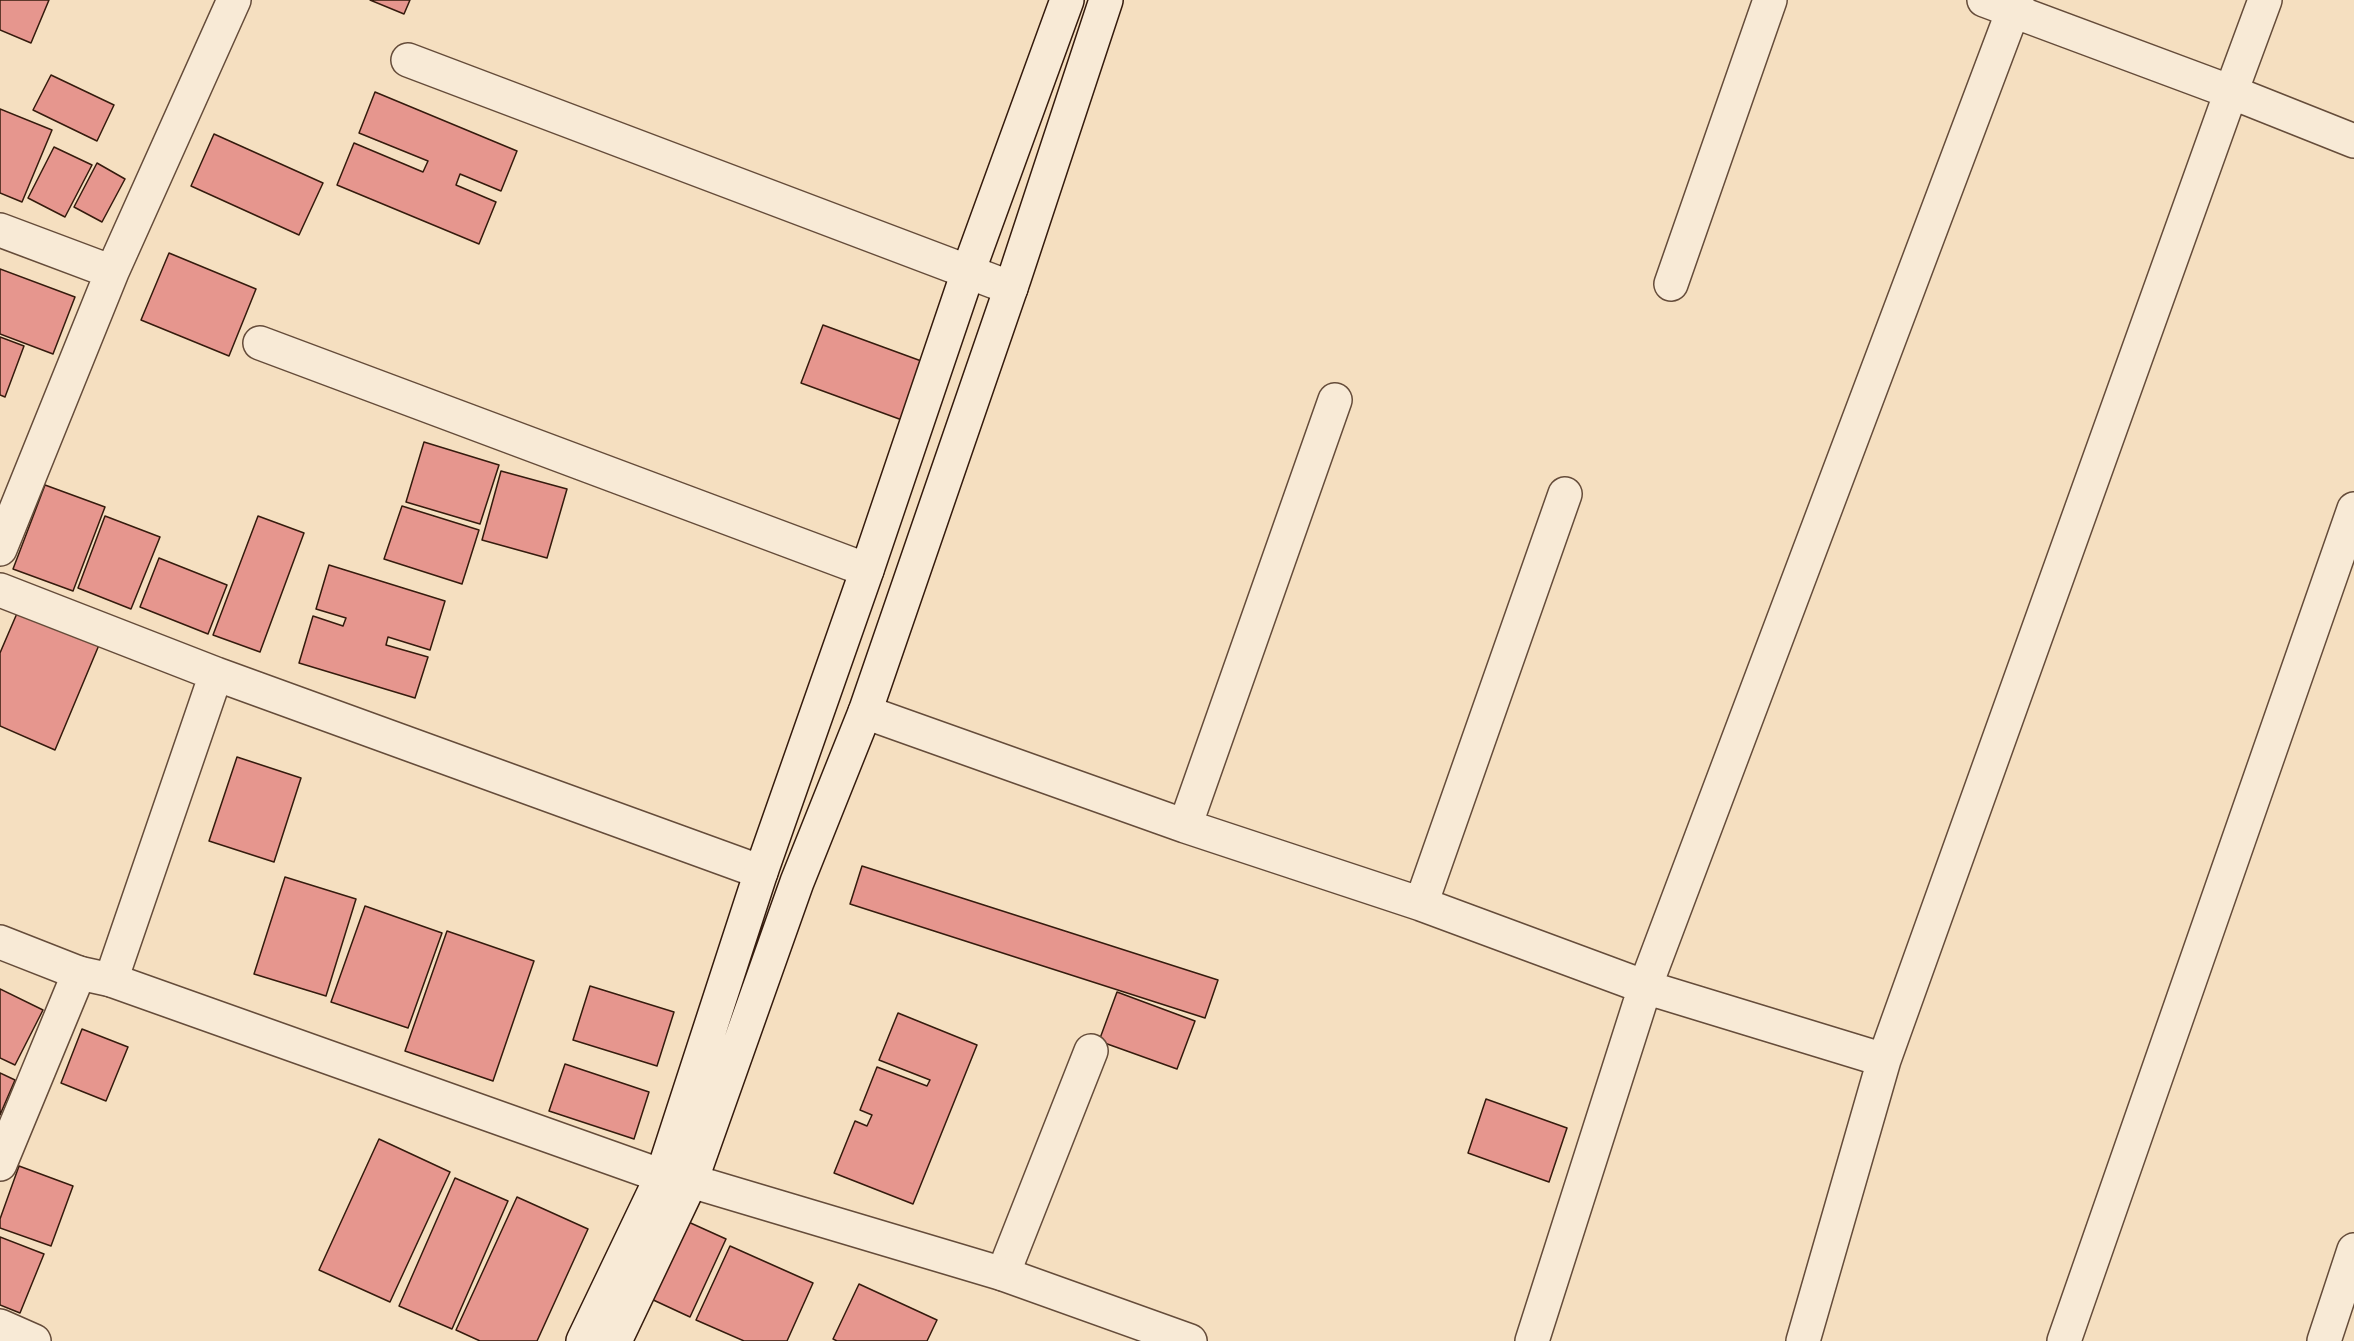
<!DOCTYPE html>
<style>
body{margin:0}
canvas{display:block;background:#f5dfc0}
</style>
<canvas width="2354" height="1341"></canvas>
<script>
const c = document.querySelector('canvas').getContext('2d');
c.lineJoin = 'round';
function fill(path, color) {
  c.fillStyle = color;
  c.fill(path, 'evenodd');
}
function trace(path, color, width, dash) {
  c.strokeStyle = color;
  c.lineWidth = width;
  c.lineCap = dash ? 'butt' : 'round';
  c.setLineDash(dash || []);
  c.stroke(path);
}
const building = new Path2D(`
 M0,0h49l-18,43 -31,-13z
 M370,0h40l-6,14z
 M51,75l63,30 -17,36 -64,-31z
 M375,92l142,59 -16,40 -41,-17 -4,11 40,17 -17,42 -142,-59 17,-42 69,29 5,-11 -69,-28z
 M0,109l52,21 -30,72 -22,-9z
 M214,134l109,49 -24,52 -108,-49z
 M54,147l38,18 -27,52 -37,-19z
 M97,163l28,16 -23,43 -28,-15z
 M169,253l87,36 -27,67 -88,-36z
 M0,269l75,28 -22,57 -53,-20z
 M823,325l101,37 -22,58 -101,-37z
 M0,337l24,9 -19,51 -5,-2z
 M424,442l75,23 -19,59 -74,-22z
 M501,471l66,18 -20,69 -65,-18z
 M45,485l60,22 -32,84 -60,-22z
 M402,506l77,24 -17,54 -78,-25z
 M105,516l55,21 -29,72 -53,-21z
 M258,516l46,17 -44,119 -47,-17z
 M159,558l68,27 -19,49 -68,-27z
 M329,565l116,36 -15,49 -42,-13 -2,8 42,12 -13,41 -116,-35 14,-47 30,10 3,-8 -30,-9z
 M18,611l81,34 -44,105 -55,-24v-73z
 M237,757l64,21 -27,84 -65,-21z
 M862,866l356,114 -13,38 -355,-114z
 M285,877l71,22 -30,97 -72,-22z
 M365,906l77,27 -34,95 -77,-26z
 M447,931l87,30 -41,120 -88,-30z
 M590,986l84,26 -17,54 -84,-26z
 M0,989l43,21 -28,55 -15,-7z
 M1117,992l78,29 -18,48 -78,-28z
 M898,1013l79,32 -64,159 -79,-31 21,-52 12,5 5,-11 -12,-5 17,-43 50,19 3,-6 -51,-20z
 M82,1029l46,18 -22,54 -45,-18z
 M565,1064l84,28 -15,47 -85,-28z
 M0,1073l15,7 -15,35z
 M1486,1099l81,29 -18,54 -81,-29z
 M379,1139l71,33 -60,130 -71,-32z
 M19,1166l54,20 -22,60 -51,-18v-9z
 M455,1178l53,23 -56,128 -53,-23z
 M517,1197l71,32 -51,112h-57l-24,-11z
 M684,1220l42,19 -36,78 -41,-19z
 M0,1237l44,17 -24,59 -20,-8z
 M730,1246l83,37 -26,58h-43l-48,-21z
 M859,1284l78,36 -10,21h-90l-4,-2z`);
const minor = new Path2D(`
 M2265,0l-34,92 123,49
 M408,60l603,228
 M0,230l112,42
 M1671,284l99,-284
 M260,343l607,227
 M0,549l112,-277 122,-272
 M0,590l216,84
 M865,712l320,114 236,78 224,83 239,73
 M1185,826l150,-426
 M1421,904l144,-410
 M111,980l105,-306 545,198
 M0,1164l79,-191
 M1003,1274l88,-223
 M0,1326l34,15
 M1532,1341l113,-354 372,-987
 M1803,1341l81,-281 347,-968 -247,-92
 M2064,1341l290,-832
 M2324,1341l30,-91`);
const tertiary = new Path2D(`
 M0,942l79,31 32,7 551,196
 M691,1181l312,93 187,67`);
const secondary = new Path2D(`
 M583,1341l79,-165 99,-304 106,-302 101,-298 99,-272
 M615,1341l76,-160 106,-299 68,-170 149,-433 92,-279`);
fill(building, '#e6968e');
trace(building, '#351b0d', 1.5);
trace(minor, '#654c3a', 36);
trace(tertiary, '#654c3a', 36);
trace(secondary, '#351b0d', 36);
trace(minor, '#f8ead6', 33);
trace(tertiary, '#f8ead6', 33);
trace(secondary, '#f8ead6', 33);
</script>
